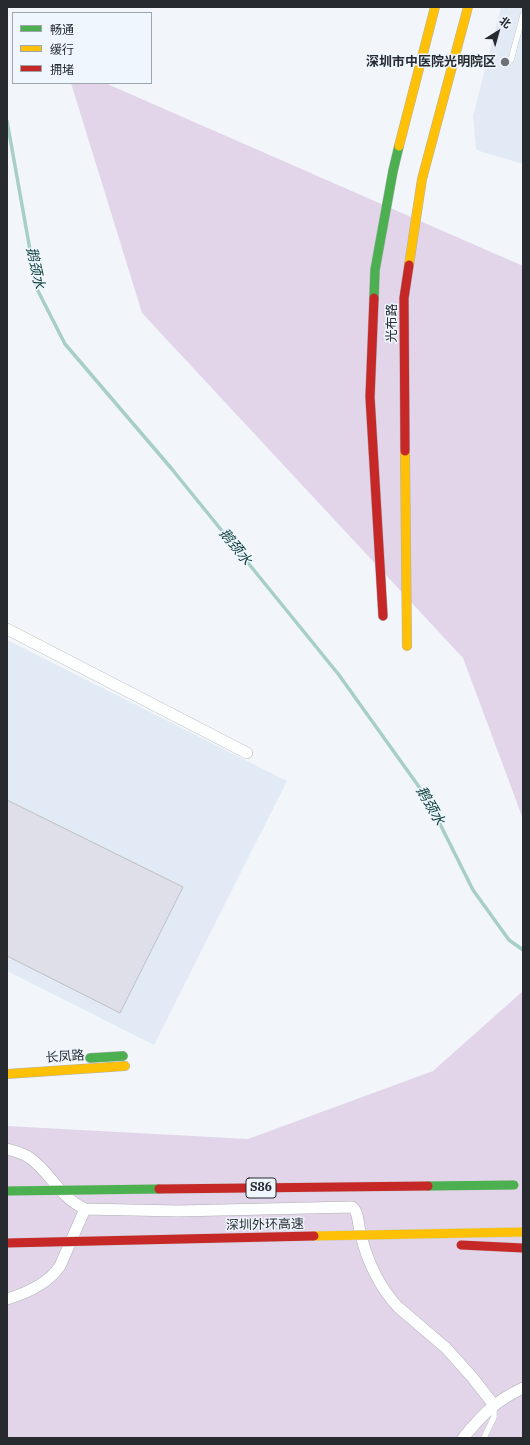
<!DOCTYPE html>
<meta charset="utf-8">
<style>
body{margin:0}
#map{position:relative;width:530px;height:1445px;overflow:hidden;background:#f2f6fa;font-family:"IBM Plex Serif","Noto Sans SC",serif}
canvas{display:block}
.frame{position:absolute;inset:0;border:8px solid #272b30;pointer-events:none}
.legend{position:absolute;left:12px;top:12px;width:140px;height:72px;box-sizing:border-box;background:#eff6fe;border:1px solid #9fa5ac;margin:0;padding:5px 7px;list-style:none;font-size:12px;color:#272b30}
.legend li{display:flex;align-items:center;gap:8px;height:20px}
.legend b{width:20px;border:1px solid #9fa5ac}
.north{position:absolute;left:478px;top:12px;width:40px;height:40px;-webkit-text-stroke:3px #eff6fe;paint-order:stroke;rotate:37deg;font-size:11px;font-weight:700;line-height:16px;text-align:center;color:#272b30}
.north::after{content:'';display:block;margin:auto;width:14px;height:18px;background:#272b30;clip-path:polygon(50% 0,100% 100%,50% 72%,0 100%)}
</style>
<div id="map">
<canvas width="530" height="1445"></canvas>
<div class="frame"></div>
<ul class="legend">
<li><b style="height:5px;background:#4caf50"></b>畅通</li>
<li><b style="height:5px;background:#ffc107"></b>缓行</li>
<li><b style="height:5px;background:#c62828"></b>拥堵</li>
</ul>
<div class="north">北</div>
</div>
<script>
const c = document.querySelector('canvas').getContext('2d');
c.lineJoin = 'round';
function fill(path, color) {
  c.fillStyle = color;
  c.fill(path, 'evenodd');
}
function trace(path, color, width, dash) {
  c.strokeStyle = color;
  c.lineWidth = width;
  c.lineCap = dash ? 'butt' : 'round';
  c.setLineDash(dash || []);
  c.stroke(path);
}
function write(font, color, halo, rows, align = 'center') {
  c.font = font + ' "IBM Plex Serif","Noto Sans SC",serif';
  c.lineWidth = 3;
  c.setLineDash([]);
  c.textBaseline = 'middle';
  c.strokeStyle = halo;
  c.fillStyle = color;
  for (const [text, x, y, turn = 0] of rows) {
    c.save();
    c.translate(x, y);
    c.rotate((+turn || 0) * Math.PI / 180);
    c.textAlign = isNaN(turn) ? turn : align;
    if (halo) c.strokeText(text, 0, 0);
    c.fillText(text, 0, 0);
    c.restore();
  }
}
const built = new Path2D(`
 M501,7h22v157l-47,-14 -3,-34z
 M7,640l280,141 -133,264 -147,-74z`);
const forest = new Path2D(`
 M71,83h34l418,183v553l-60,-161 -321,-345z
 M523,991v447h-516v-312l241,13 185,-68z`);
const stream = new Path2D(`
 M7,121l30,168 28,55 106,124 168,207 88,123 46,92 36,50 14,10`);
const building = new Path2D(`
 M7,800l176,87 -63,126 -113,-57z`);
const lane = new Path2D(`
 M511,60l12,-45
 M484,1438l10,-21v-12`);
const street = new Path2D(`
 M7,629l240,124
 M7,1149c8,2 16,4 23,9 21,15 29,39 55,51l93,2 174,-4c7,4 6,20 9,28 6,26 19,53 37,72l48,41 26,29 22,28
 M7,1299c20,-6 41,-15 53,-33l25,-57
 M463,1438c19,-23 32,-37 60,-50`);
const fast = new Path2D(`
 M374,298l1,-28 18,-99 6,-25
 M90,1058l33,-2`);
const slow = new Path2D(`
 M399,146l36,-139
 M409,265l13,-86 46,-172
 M405,451l2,195
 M7,1074l118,-8`);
const jam = new Path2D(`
 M374,298l-4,99 13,219
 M405,451l-1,-153 5,-33`);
const fastBridge = new Path2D(`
 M428,1186l86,-1
 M7,1191l152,-2`);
const slowBridge = new Path2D(`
 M314,1236l209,-4`);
const jamBridge = new Path2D(`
 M159,1189l269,-3
 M7,1243l307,-7
 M461,1245l62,3`);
const markers = [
 [505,62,5,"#6e7277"]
];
const shields = [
 [261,1188,30]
];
const shieldNames = [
 ["S86",261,1188]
];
const poiNames = [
 ["深圳市中医院光明院区",496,62]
];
const streetNames = [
 ["光布路",392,323,-90],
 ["长凤路",65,1057,-4],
 ["深圳外环高速",265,1225,-1]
];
const waterNames = [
 ["鹅颈水",35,268,78],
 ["鹅颈水",235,547,51],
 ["鹅颈水",430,806,60]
];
fill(built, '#e2ebf5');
fill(forest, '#e2d4e9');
trace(stream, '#a7cec9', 3.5);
fill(building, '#dedfe9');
trace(building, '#bdbfc3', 1);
trace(lane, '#adb0b4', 6);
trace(street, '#adb0b4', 12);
trace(fast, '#adb0b4', 10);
trace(slow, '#adb0b4', 10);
trace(jam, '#adb0b4', 10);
trace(lane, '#fdfefe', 5.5);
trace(street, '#fdfefe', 11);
trace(fast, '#4caf50', 9);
trace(slow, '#ffc107', 9);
trace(jam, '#c62828', 9);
trace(fastBridge, '#cfd1d4', 10, []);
trace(slowBridge, '#cfd1d4', 10, []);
trace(jamBridge, '#cfd1d4', 10, []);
trace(fastBridge, '#4caf50', 9);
trace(slowBridge, '#ffc107', 9);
trace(jamBridge, '#c62828', 9);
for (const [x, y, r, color] of markers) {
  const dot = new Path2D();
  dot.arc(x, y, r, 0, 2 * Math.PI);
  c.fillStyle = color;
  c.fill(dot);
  trace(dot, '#eff6fe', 1.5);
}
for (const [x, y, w] of shields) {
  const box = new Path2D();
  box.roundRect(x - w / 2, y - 10, w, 20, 3);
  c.fillStyle = '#eff6fe';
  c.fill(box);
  trace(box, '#272b30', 1);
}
write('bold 12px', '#272b30', null, shieldNames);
write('bold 13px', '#272b30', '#eff6fe', poiNames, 'right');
write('13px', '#272b30', '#eff6fe', streetNames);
write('italic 14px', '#12433d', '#eff6fe', waterNames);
</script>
